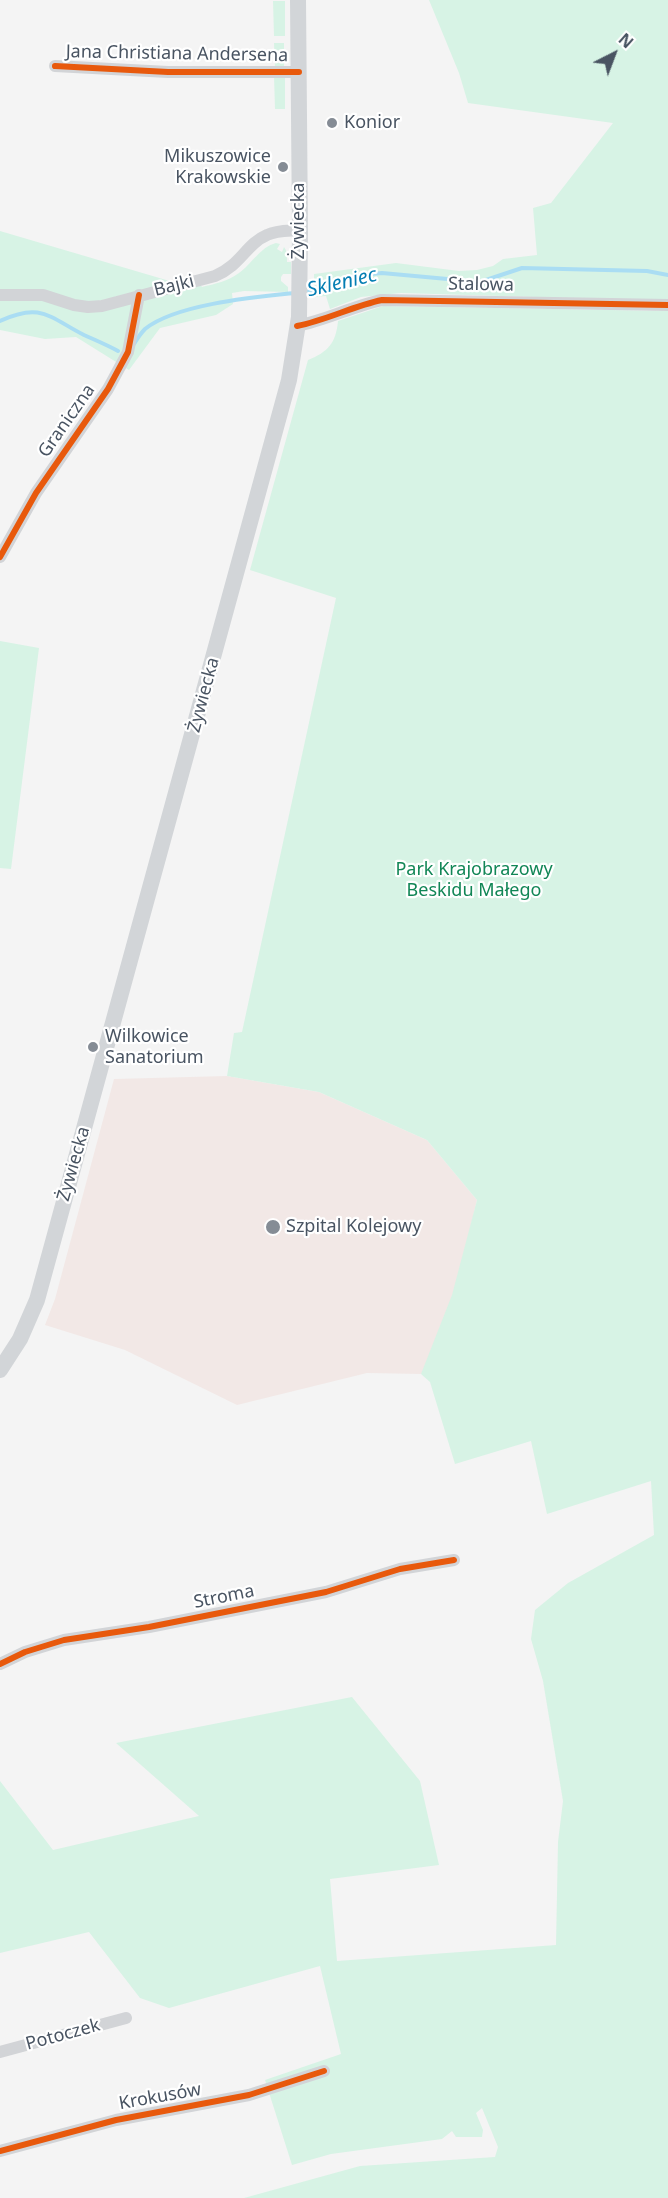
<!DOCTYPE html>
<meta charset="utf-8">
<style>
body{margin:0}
#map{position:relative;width:668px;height:2198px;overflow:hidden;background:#f4f4f4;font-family:"Noto Sans",sans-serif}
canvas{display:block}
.north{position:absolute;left:584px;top:24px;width:60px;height:60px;-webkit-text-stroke:4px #fff;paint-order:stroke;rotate:42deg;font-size:16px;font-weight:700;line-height:24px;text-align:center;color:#495462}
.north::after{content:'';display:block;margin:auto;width:21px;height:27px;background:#495462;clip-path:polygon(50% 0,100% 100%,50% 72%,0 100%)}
</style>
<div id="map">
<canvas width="668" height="2198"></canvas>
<div class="north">N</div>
</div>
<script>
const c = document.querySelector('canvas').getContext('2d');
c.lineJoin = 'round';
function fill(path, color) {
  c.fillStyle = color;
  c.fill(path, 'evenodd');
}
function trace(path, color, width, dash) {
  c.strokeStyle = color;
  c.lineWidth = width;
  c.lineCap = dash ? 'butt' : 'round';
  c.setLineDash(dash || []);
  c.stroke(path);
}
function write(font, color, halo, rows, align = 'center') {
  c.font = font + ' "Noto Sans",sans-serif';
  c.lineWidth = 4.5;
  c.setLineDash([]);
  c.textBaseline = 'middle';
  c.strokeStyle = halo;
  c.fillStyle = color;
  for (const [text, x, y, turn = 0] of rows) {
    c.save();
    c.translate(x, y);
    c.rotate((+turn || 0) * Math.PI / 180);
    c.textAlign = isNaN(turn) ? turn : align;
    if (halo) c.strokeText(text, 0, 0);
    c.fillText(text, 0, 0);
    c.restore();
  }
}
const medical = new Path2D(`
 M227,1076l92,16 108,48 50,60 -13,54 61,107 -104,13 -54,-1 -130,32 -112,-55 -80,-25 10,-26 59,-220z`);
const green = new Path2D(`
 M429,0h239v301l-267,-8 -40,4 -31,12 -4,-13 -12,1v-23l82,-11 63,8 18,-1 16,-4 10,-7 34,-4 -4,-47 18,-5 62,-80 -145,-20 -9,-30z
 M273,1h12v35h-11z
 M274,43h10v24l-9,1z
 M274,76l11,2v31h-10z
 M0,231l173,51 -86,22 -87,-14z
 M276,243l4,1 -3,5 5,3 2,-5 3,5v10h4v12h-8l-2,3v4l7,6v5l-44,-1 -12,2 1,11 -17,11 -56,13 -31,42 -53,-33 -31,2 -45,-9v-33h43l30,10 127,-23 2,3c13,-3 26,-6 37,-14 13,-9 21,-26 37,-30z
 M383,306l285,5v1887h-424l116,-32 135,-9 3,-10 -16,-39 -6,5 7,17 -1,7h-26l-4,-6 -10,8 -111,15 -39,11 -27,-85 76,-26 -21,-88 -151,42 -29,-10 -51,-66 -89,21v-172l53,69 146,-34 -83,-73 236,-46 68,84 19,84 -109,14 7,82 219,-16 2,-103 5,-41 -20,-120 -12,-42 4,-29 33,-27 86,-48 -3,-54 -104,33 -16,-73 -76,23 -25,-82 -9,-8 31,-79 25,-95 -50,-60 -108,-48 -92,-16 7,-43 8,-1 94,-434 -86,-28 58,-210c20,-8 28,-17 30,-39z
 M0,641l39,7 -28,221 -11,-1z`);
const stream = new Path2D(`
 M303,292l12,-1 45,-16 22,-2 98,9 42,-14 125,3 21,4
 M0,321c41,-19 49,-4 84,14 11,5 23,10 34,16
 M134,344c3,-5 7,-11 11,-15 31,-25 111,-32 150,-36`);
const street = new Path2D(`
 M55,66l113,6h131
 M0,295h43l31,10 14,2 14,-1 113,-30c26,-11 31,-32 52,-41 10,-5 22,-4 33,-5
 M297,326c30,-6 56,-20 85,-26l286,5
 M0,557l36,-64 72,-104 20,-37 11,-57
 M0,1664l25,-12 39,-12 85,-13 177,-35 74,-23 54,-9
 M0,2052l126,-34
 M0,2151l116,-31 133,-25 75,-24`);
const secondary = new Path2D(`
 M0,1370l20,-31 17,-39 252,-920 10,-63 1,-85 -2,-232`);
const cycleway = new Path2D(`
 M55,66l113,6h131
 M297,326c30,-6 56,-20 85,-26l286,5
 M0,557l36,-64 72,-104 20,-37 11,-57
 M0,1664l25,-12 39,-12 85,-13 177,-35 74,-23 54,-9
 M0,2151l116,-31 133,-25 75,-24`);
const markers = [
 [332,123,6,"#858c95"],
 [283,167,6,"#858c95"],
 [93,1047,6,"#858c95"],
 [273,1227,8,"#858c95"]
];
const streetNames = [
 ["Jana Christiana Andersena",177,54,1],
 ["Żywiecka",299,221,-90],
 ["Stalowa",481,285,1],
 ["Bajki",174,286,-14],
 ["Graniczna",67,421,-55],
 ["Żywiecka",204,695,-75],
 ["Żywiecka",74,1164,-74],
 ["Stroma",224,1597,-11],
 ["Potoczek",63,2035,-15],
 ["Krokusów",160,2097,-10]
];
const poiNames = [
 ["Konior",344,123],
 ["Mikuszowice",271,157,"right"],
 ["Krakowskie",271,178,"right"],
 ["Wilkowice",105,1037],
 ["Sanatorium",105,1058],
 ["Szpital Kolejowy",286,1227]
];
const parkNames = [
 ["Park Krajobrazowy",474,870],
 ["Beskidu Małego",474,891]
];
const waterNames = [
 ["Skleniec",342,283,-13]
];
fill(medical, '#f2e8e6');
fill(green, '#d7f3e5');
trace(stream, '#aaddf3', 4);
trace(street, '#d2d4d7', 12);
trace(secondary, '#d2d5d8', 16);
trace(cycleway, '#e8590c', 6);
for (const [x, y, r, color] of markers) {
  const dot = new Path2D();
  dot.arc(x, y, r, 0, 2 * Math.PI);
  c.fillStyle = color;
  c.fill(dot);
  trace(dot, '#fff', 2);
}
write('18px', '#495462', '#fff', streetNames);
write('18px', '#495462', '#fff', poiNames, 'left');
write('18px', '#118656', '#fff', parkNames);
write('italic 20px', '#037db3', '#fff', waterNames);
</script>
